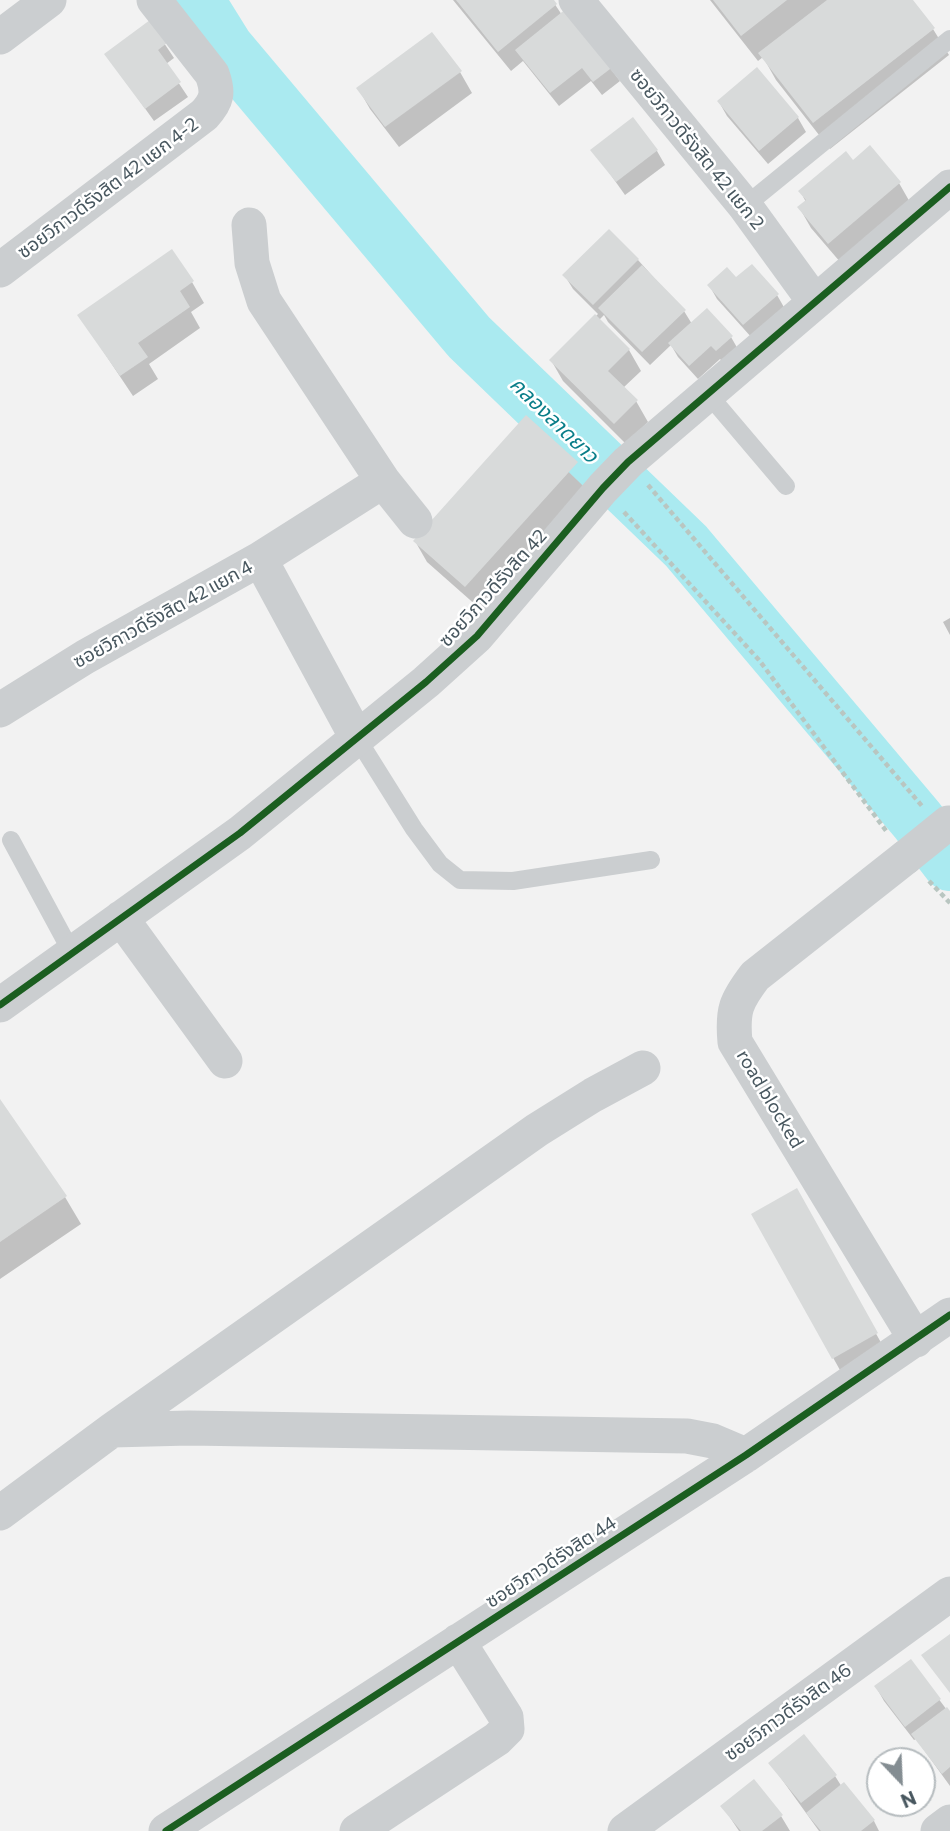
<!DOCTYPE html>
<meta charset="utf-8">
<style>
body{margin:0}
#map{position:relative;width:950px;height:1831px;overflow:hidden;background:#f2f2f2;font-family:Commissioner,sans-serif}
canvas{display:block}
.north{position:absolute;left:866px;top:1747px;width:70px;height:70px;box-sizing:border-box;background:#fff;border:2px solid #b6bcbf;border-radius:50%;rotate:157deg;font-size:19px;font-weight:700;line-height:28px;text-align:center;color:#48575f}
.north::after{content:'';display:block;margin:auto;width:24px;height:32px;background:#848d92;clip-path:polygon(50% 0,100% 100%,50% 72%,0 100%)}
</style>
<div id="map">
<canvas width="950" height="1831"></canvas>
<div class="north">N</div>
</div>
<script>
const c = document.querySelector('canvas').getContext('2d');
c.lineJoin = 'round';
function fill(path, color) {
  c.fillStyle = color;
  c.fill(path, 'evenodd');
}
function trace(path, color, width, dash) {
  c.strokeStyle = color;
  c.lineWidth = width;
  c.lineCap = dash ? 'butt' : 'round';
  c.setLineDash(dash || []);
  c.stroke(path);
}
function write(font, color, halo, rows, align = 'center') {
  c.font = font + ' Commissioner,"Noto Sans Thai",sans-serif';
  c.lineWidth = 5;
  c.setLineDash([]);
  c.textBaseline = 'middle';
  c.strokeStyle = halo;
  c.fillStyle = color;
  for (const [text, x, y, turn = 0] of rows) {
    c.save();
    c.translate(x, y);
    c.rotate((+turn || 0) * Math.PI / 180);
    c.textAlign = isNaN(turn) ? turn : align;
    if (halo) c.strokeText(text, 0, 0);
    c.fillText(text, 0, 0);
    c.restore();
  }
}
const shadow = new Path2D(`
 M453,0h99l10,15 5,-4 53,70 -18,14 -11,-14 -32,25 -36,-45 -12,10z
 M710,0h201l22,29 16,26 -119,94 -54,-69 -13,-23 -5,4z
 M150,22l24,36 -8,6 22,33 -34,24 -48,-67z
 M757,70l41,48 8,14 -38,32 -41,-48 -8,-14z
 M460,72l12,21 -73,54 -29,-38 -12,-21z
 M593,150l64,1 8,14 -40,30z
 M853,162l46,21 12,21 -70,59 -30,-35 -12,-21 7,-5 -6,-11z
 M638,260l46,51 8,13 39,13 8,14 -14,13 -5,-5 -22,20 -20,-22 -7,-12 -21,20 -42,-43 -4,-7 -5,5 30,30 12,21 -18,17 13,13 12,21 -22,22 -63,-63 -12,-21 47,-46 -25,-25 -8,-13z
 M192,282l12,21 -13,9 9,16 -51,36 9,15 -25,17 -54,-81z
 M709,285l68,10 8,14 -33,29 -35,-39z
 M577,463l12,21 -111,123 -51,-45 -12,-21z
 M950,618v17l-7,-13z
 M0,1102l65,95 16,27 -81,55z
 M796,1190l88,158 -43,24 -87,-158z
 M910,1661l40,53v72l-34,-47 -2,1 -30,-39 -8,-14z
 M770,1763l65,13 7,11 32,34 5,10h-60z
 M723,1807l58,9 9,15h-51z`);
const river = new Path2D(`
 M196,0l30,48 243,289 217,209 231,274 33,43`);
const building = new Path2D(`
 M456,0h98l3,4 -59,48z
 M713,0h74l-46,36z
 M827,0h86l22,28 -122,95 -55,-70z
 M567,8l47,58 -21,16 -11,-14 -32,25 -35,-43z
 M150,20l17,23 -9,7 23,32 -36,27 -41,-55z
 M432,32l30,39 -77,56 -29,-39z
 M757,67l42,50 -40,34 -42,-50z
 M633,117l25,33 -42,32 -26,-32z
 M870,145l31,37 -73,62 -31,-37 9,-7 -8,-9 48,-40 7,9z
 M609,229l30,30 -46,46 -31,-30z
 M172,249l22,32 -14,10 10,16 -52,36 10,14 -28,19 -43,-61z
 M752,264l27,30 -36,31 -36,-40 20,-18 9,10z
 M642,265l44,45 -44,42 -44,-44z
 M707,308l26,28 -17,15 -5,-5 -22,20 -21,-23z
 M595,314l35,35 -22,22 30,29 -24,24 -65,-64z
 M526,415l52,47 -113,125 -52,-46z
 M0,1099l67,97 -67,46z
 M797,1188l81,145 -46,26 -81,-145z
 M950,1634v59l-29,-38z
 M911,1659l30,40 -36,28 -31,-41z
 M947,1707l3,4v56l-8,7 -31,-40z
 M804,1734l33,41 -36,28 -33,-40z
 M754,1779l29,36 -21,16h-21l-21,-25z
 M844,1782l31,38 -14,11h-40l-15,-18z`);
const path = new Path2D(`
 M648,485l274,321
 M624,512l135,148 128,172
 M929,881l21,22`);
const lane = new Path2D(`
 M745,206l205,-167
 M708,394l78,92
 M357,738l57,91 26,35 20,16 53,1 138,-21
 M11,840l61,113`);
const street = new Path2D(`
 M576,0l169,206 69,95
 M0,37l49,-37
 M249,225l3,38 12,38 119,180 32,40
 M0,270l204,-155c13,-14 15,-22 8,-41l-58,-74
 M260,559l123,-78
 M0,710l85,-53 175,-98 97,179
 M906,857l-151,119c-19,25 -23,34 -20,66l181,298
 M121,918l104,143
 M0,1005l240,-172 186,-151 51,-46 126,-148 25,-26 322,-275
 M112,1430l77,-2 498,8 26,5 33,14
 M0,1513l112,-83 425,-300 56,-35 50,-27
 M166,1831l580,-376 204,-140
 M357,1831l140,-92 10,-10 -1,-12 -48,-76
 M625,1831l325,-237
 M938,1831l12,-9`);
const streetBridge = new Path2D(`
 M906,857l42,-34`);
const cycleway = new Path2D(`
 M0,1005l240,-172 186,-151 51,-46 126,-148 25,-26 322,-275
 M166,1831l580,-376 204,-140`);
const streetNames = [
 ["ซอยวิภาวดีรังสิต 42 แยก 2",697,149,51],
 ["ซอยวิภาวดีรังสิต 42 แยก 4-2",108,188,-37],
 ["ซอยวิภาวดีรังสิต 42",493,588,-48],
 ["ซอยวิภาวดีรังสิต 42 แยก 4",163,614,-29],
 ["road blocked",770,1099,59],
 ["ซอยวิภาวดีรังสิต 44",551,1562,-33],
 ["ซอยวิภาวดีรังสิต 46",788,1712,-36]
];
const waterNames = [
 ["คลองลาดยาว",554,420,44]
];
fill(shadow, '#0003');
trace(river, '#aaeaf0', 56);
fill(building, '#d8dada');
trace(path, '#b9c6c1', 4.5, [5, 3.5]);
trace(lane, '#cbced0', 18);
trace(street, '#cbced0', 35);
trace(streetBridge, '#cbced0', 35);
trace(cycleway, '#1b5e20', 7);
write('19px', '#48575f', '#fff', streetNames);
write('italic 21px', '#0a7e89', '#fff', waterNames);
</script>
